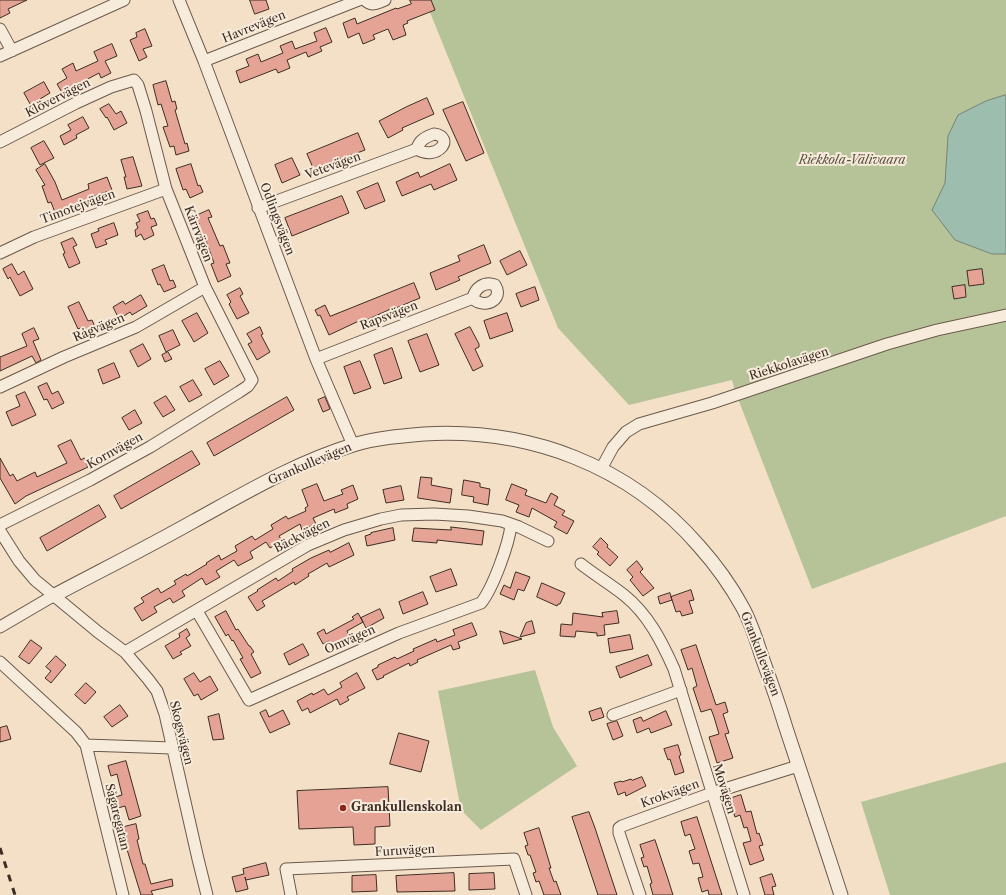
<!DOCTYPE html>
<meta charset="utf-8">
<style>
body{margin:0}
canvas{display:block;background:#f3e0c7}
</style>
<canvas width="1006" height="895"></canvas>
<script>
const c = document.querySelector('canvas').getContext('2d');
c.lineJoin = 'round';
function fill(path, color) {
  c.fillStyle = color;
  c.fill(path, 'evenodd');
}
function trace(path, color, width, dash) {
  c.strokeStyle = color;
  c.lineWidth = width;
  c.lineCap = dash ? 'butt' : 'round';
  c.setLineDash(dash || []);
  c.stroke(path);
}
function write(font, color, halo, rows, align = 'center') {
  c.font = font + ' "Libre Caslon Text",serif';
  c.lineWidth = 4;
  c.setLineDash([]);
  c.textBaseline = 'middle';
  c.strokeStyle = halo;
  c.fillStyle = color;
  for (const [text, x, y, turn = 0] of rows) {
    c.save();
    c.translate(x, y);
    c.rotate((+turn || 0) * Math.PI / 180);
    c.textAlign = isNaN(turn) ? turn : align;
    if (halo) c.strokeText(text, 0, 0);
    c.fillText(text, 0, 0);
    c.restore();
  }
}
const green = new Path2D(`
 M425,0h581v516l-194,73 -77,-198 -3,-11 -103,25 -71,-77z
 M535,670l18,57 24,39 -96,64 -20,-20 -23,-119z
 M1006,762v133h-116l-29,-93z`);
const water = new Path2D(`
 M1006,95v159h-14l-37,-14 -23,-30 13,-27 3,-47 10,-21 28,-14z`);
const building = new Path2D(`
 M0,0h27l-19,9 2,4 -10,5z
 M250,0h16l3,9 -14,5z
 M410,0h21l4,10 -28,11 1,2 -5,2 3,10 -13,5 -5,-11 -15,6 2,4 -12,5 -4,-11 -11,5 -5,-15 12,-5 2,6 39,-16 1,1 14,-5z
 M326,28l6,14 -12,5 2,4 -14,6 -2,-5 -19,8 3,8 -12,5 -2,-4 -36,14 -4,-12 13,-5 -3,-7 12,-5 3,8 22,-9 -3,-7 12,-5 3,8 22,-8 -3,-8z
 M145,29l7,17 -9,3 4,8 -8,4 -9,-21 7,-3 -1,-4z
 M112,44l5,12 -12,5 6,12 -10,5 -2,-5 -28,15 2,3 -9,5 -7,-12 10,-6 -5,-9 11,-6 3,8 22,-10 -4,-9z
 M166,81l6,21 3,-1 2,8 -2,1 10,34 2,-1 2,8 -13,4 -2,-9 -4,1 -7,-20 5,-1 -7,-22 -3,1 -5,-20z
 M44,82l6,11 -10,6 2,2 -3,2 2,4 -7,4 -10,-18z
 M427,98l7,16 -32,14 1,2 -15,8 -9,-17 27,-14z
 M463,102l21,51 -18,8 -23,-51z
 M109,104l7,10 5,-3 6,12 -13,7 -7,-13 -1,1 -6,-9z
 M83,117l6,11 -13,7 1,3 -13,7 -4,-9 11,-6 -3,-5z
 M358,133l7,17 -24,9 -1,-1 -26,12 -7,-16z
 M44,141l10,17 -14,7 -9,-17z
 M133,157l9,29 -15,3 -3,-12h2l-5,-17z
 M292,158l8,17 -18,8 -7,-18z
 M45,164l10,18 7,18 27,-11 -1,-5 19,-7 5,13 -21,7 2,4 -37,14 -5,-13 -3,1 -6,-17 3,-1 -9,-15z
 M191,164l7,22 2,-1 3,7 -13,6 -4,-9 -3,1 -7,-21z
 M450,164l7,16 -23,10 -3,-6 -29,12 -6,-14 22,-10 2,5z
 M378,183l7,18 -20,8 -8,-17z
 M342,196l7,17 -57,23 -7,-18z
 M209,210l3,7 -4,1 12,28 3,-1 7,18 -4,1 5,12 -13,6 -7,-18 3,-1 -8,-22 -3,1 -7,-17 3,-1v-1l-7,2 -3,-6z
 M148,211l3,8 3,-1 3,7 -6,2 3,8 -10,5 -3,-6 -5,3 -1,-7 3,-2 -2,-5 4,-2 -3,-6z
 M114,223l4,12 -13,5 2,4 -11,4 -5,-14 8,-3 -1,-2z
 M73,238l4,7 -4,2 7,16 -11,5 -6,-14 2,-1 -4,-10z
 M484,245l7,18 -33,14 2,3 -24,10 -6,-17 30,-12 -2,-5z
 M520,251l7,14 -20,10 -7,-14z
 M12,264l6,11 6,-4 9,18 -13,7 -10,-19 -2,2 -5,-10z
 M164,265l6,16 3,-1 3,7 -12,5 -4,-8 -2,1 -6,-15z
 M982,269l2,15 -15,2 -2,-15z
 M414,283l6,15 -24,10 -1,-1 -33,15 -1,-2 -32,15 -9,-20 -2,1 -3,-6 10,-5 5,11z
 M965,285l1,12 -12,2 -2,-12z
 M535,287l4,13 -18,7 -5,-13z
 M240,288l3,6 -3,2 9,17 -12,6 -8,-15 2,-2 -4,-7z
 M141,295l6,11 -15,9 -2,-3 -11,7 -6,-12 10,-6 2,3z
 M79,302l9,19 4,-1 4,9 -10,5 -3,-7 -5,2 -10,-22z
 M197,313l11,20 -14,9 -12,-21z
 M507,313l6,18 -23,8 -6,-18z
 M260,327l3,7 -2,1 9,17 -13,8 -9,-16 4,-2 -5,-8z
 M470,327l9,17v3l-4,2 8,17 -10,5 -18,-37z
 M34,328l5,11 -6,2 8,19 -5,3 -4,-7 -32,15v-14l27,-11 -5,-12z
 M173,330l7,15 -14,7 -7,-16z
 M427,334l12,31 -19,7 -12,-31z
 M143,344l8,15 -13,8 -8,-16z
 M392,348l10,30 -18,6 -10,-29z
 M168,352l4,7 -7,3 -3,-7z
 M220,361l9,15 -15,9 -9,-16z
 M360,361l11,27 -17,6 -10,-27z
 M114,363l6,14 -17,7 -5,-14z
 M193,380l9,15 -13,7 -9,-15z
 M47,383l5,11 6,-3 6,12 -12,6 -5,-10 -3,1 -6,-13z
 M25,392l11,23 -24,11 -6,-14 14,-6 -4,-10z
 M166,396l9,14 -12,7 -9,-14z
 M287,397l7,13 -80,46 -7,-13z
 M325,397l5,12 -7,3 -5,-12z
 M135,410l7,13 -13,7 -7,-12z
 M71,440l10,20 3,-2 4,9 -62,29 -11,8 -15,-26v-20l10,18 3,-2 4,7 18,-9 2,5 30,-14 -9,-17z
 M192,451l8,13 -79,45 -7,-13z
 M421,477l11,1 -1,7 21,4 -2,14 -32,-5z
 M464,480l16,3v4l10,2 -2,16 -15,-3 1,-5 -12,-2z
 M317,484l7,17 19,-7 -2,-4 12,-5 5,14 -11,5 1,4 -13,5 -1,-4 -21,9 3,6 -14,6 -2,-6 -21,12 3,5 -12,7 -4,-6 -16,10 3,6 -15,8 -4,-6 -18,11 4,6 -14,8 -4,-7 -20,13 3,5 -12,7 -3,-5 -16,9 3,5 -15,9 -8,-13 10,-6 -3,-4 17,-10 3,5 15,-9 -2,-3 12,-7 1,2 20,-12 -1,-1 13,-8 2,5 16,-9 -2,-5 17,-10 3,4 18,-11 -2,-4 15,-9 2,3 18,-8 -1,-3 3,-2 -6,-16z
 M512,484l15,6 -2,5 21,8 5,-10 7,4 -4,8 11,6 -3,4 12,6 -7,13 -13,-7 3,-5 -25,-14 -3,9 -13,-5 3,-7 -13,-5z
 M401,486l3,14 -18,3 -3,-13z
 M99,505l7,12 -59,34 -7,-13z
 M451,527l33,4 -2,14 -45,-5v3l-25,-2 2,-13 37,2z
 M393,528l2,12 -28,6 -2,-10 6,-2v-1z
 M601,538l7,7 -1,2 11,10 -8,9 -13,-12 2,-2 -6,-5z
 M349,543l5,12 -25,12 -2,-4 -19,11 1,2 -14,9 -1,-3 -32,19 3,5 -8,5 -9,-14 10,-6 -1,-1 19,-12 2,3 15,-10 -1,-2 19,-11 18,-8 1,2z
 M637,561l6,8 -3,3 14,16 -11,8 -13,-16 3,-3 -6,-7z
 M451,569l6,16 -21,7 -6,-15z
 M516,572l14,5 -6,14 -6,-2 -4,11 -14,-6 4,-9 6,3z
 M542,583l23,10 -5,11h-2l-1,2 -20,-9z
 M691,590l3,10 -5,1 4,12 -11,3 -2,-5 -4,1 -5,-15z
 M423,592l5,12 -25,10 -4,-12z
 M670,593l2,7 -12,4 -2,-7z
 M380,609l4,9 -18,10 -3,-6 -16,9 2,5 -17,10 -3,-5 -6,3 -6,-11 7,-4 2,5 28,-15 -2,-2 6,-4 5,9 -2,-4z
 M226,611l10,19 2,-1 11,17h1l4,6 -3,2 10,19 -10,5 -11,-19 3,-1 -10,-18 -1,1 -4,-7 -2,2 -11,-19z
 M617,611l2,12 -15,2 1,10 -8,1v-3l-21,-2 -1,6 -15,-1 1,-12 11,1 1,-12 30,4 -1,-4z
 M532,621l3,12 -15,4 6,-14z
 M472,623l5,12 -19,7 2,6 -7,2 -2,-5 -34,15 1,2 -8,4 -1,-3 -26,13 1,1 -7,3 -5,-10 6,-3v-2l17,-8 2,2 17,-8 -1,-2 23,-10 1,3 18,-7 -2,-5z
 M187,629l3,6 -4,3 5,8 -11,6 2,2 -9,5 -8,-13 15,-9 -1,-3z
 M500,631l22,8 -18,5z
 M630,635l3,14 -23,4 -2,-14z
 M31,640l11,8 -13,16 -10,-7z
 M303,644l6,11 -20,10 -5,-11z
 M696,645l20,60 9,-3 3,10 -5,2 6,19 -4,1 8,24 -16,5 -8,-26 10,-3 -5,-17 -3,-8 -10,3 -8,-24 4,-2 -5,-18 -4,2 -7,-20z
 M648,655l4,10 -32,13 -4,-11z
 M56,656l10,9 -15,18 -6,-5 6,-7 -5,-4z
 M194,673l6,9 10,-6 8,14 -17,10 -3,-6 -4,2 -10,-17z
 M357,673l8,15 -18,9 2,3 -9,5 -3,-6 -27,14 -2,-5 -6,3 -5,-10 15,-8 1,2 11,-6 4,6 14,-8 -2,-4z
 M86,683l10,9 -11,12 -10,-9z
 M120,705l8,11 -16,11 -8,-10z
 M601,708l3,9 -12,4 -3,-9z
 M266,710l3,7 14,-7 7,14 -20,9 -10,-20z
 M666,711l6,14 -21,8 -2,-5 -12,5 -4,-13 8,-3 2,4z
 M219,714l5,25 -11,1 -5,-23z
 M617,721l6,15 -10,4 -6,-16z
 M7,726l4,13 -11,3v-14z
 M399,733l30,8 -8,31 -31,-8z
 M678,745l3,10 -2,1 5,16 -9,3 -5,-16 -2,1 -4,-11z
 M126,761l15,55 -12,4 -4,-14 -7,2 -3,-11 7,-2 -5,-21 -6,2 -3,-10z
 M642,777l4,9 -20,10 -1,-4 -7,3 -4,-12 7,-2 1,1 9,-3 1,1z
 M388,787l2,39 -15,1v17l-21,1 -1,-18 -54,2 -2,-38z
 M741,795l5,17 5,-1 6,23 2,-1 4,12 -4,1 5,14 -14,5 -7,-22 8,-2 -4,-14 -3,1 -4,-13 -5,2 -6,-18z
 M589,812l6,16 22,67h-19l-26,-78z
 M697,817l14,44 11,34h-13l-1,-5 -6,2 -4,-14 5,-1 -4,-14 -6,1 -4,-13 6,-2 -5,-15 -5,2 -4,-14z
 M136,824l3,15 -2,1 6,24h2l6,20 21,-5 1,7 -22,5 2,4h-12l-16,-52 2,-1 -3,-15z
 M539,828l12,40h-2l5,14 2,-1 5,14h-17l-5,-14 -3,1 -3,-9 3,-1 -6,-17h-2l-3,-9 3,-1 -4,-12z
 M655,840l13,39 5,16h-20l-3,-11 2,-1 -5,-17 -3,1 -3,-9 3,-1 -4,-12z
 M266,863l3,12 -23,5 -1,-3 3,12 -12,3 -4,-15 12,-3 -1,-5z
 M454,873l1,18 -58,1 -1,-16z
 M494,873l1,16 -26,1v-16z
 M772,874l4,12 -4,1 2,8h-9l-5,-17z
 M376,875l1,16 -25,1v-16z`);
const minor = new Path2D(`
 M179,0l25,61 112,298 37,86
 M365,0c6,7 13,3 20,0
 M0,29l12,22
 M0,56l124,-56
 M204,61l155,-61
 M0,142l76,-39 35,-16 23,-7 4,5 8,26 20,78 39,98 47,93 -4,6 -9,6 -89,55 -60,33 -90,45
 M258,208l159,-59c20,13 39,-12 17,-15 -8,3 -15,6 -17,15
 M0,253l34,-16 132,-48
 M316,359l157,-61c2,-10 11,-17 22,-13 8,12 -5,22 -17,17 -2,-1 -4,-2 -5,-4
 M0,387l64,-30 72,-30 69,-40
 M601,469l12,-22 13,-15 13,-8 73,-21 175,-59 50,-14 69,-15
 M0,531l19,30 16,19 63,52 27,20 23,27 9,12 8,23 33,145 9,36
 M581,564c14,11 29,20 43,31 24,19 38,47 50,74l70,226
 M197,611l52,89 150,-67 82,-30c12,-15 28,-59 30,-78
 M0,627l53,-31
 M125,652l183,-107 36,-15 37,-11 20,-4 33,-1 34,2 34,5 17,6 29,14
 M0,662l76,70 10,13 37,150
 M613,715l68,-25
 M86,745l86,3
 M291,895l-5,-26 228,-10 12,36
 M640,895l-21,-62v-5l3,-2 90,-33 86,-27`);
const tertiary = new Path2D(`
 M53,596c47,-25 95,-49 141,-75 51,-28 103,-59 159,-76 23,-7 47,-9 71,-11 105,-6 205,31 275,112 17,19 32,40 44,62 9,17 14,34 20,52 8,22 16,45 23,68 18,55 37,111 55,167`);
const rail = new Path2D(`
 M0,848l15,47`);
const markers = [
 [343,808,4,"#8f2418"]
];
const streetNames = [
 ["Havrevägen",254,27,-22],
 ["Klövervägen",58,98,-27],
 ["Vetevägen",333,166,-20],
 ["Timotejvägen",78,207,-20],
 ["Odlingsvägen",277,219,69],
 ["Kärrvägen",198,234,69],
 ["Rapsvägen",389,316,-21],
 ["Rågvägen",99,328,-23],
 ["Riekkolavägen",789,364,-18],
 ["Kornvägen",115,451,-29],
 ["Grankullevägen",310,464,-23],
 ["Bäckvägen",302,536,-27],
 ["Omvägen",350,640,-24],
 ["Grankullevägen",760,654,69],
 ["Skogsvägen",181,733,76],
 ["Movägen",724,789,73],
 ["Krokvägen",670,794,-20],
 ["Sågaregatan",117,817,76],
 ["Furuvägen",405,851,-3]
];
const parkNames = [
 ["Riekkola-Välivaara",852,161]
];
const poiNames = [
 ["Grankullenskolan",351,808]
];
fill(green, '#b6c399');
fill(water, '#9dbeae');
trace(water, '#778476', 1);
fill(building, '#e5a395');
trace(building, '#3e2d23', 1);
trace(minor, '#6b5a4c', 13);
trace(tertiary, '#6b5a4c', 15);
trace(minor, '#f7ebdb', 11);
trace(tertiary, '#f7ebdb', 13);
trace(rail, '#3e2d23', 3, [7, 7]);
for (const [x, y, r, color] of markers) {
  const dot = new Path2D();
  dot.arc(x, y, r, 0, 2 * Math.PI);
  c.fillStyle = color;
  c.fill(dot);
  trace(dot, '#f7ebdb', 1.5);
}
write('12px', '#3e2d23', '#f7ebdb', streetNames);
write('italic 12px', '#5c5240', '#f7ebdb', parkNames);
write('bold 12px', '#3e2d23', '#f7ebdb', poiNames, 'left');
</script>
